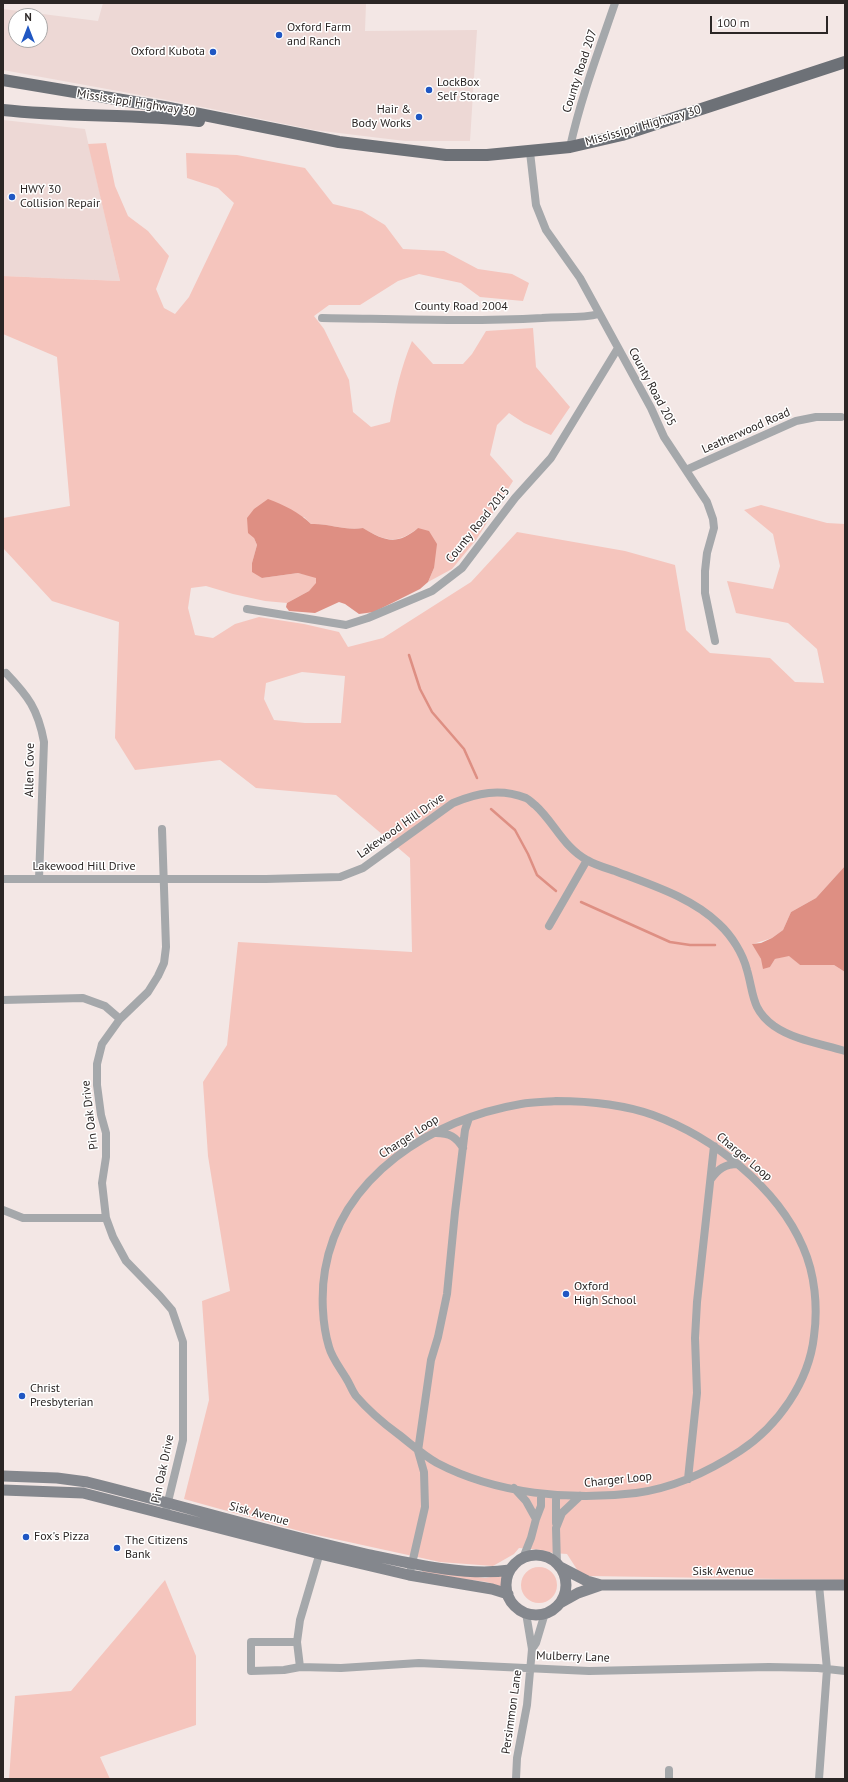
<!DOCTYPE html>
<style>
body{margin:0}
#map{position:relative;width:848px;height:1782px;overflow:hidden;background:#f3e7e5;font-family:"PT Sans",sans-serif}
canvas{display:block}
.frame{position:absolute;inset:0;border:4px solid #2b2625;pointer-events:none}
.north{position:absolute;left:8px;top:8px;width:40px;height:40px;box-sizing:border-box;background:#fff;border:1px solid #aaa8a8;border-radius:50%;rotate:0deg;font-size:11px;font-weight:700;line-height:16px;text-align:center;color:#2b2625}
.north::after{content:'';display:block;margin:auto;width:14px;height:18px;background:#2057c3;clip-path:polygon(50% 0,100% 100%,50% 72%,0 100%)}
.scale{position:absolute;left:710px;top:16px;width:118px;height:18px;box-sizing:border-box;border:2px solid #2b2625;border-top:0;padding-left:5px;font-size:12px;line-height:14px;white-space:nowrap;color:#2b2625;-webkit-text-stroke:3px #fff;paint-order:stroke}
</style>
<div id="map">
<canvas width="848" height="1782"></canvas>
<div class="frame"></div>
<div class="north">N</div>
<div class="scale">100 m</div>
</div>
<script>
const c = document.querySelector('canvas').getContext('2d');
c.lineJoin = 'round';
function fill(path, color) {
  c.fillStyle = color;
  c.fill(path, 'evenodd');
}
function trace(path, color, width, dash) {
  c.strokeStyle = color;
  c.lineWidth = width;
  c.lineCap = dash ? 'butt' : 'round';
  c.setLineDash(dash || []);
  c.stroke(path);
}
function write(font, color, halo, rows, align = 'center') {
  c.font = font + ' "PT Sans",sans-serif';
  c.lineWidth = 3;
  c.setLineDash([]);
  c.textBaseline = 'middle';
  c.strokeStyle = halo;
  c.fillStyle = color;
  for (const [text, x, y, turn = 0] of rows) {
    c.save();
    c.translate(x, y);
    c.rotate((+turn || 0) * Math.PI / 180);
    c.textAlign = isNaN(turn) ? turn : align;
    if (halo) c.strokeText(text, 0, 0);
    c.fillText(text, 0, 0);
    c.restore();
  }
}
const built = new Path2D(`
 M103,3h263l-1,28 112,-1 -7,111h-65l-91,-11 -136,-28 -175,-32v-61l95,12zM16,16h24v24h-24z
 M3,120l82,9 35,152 -117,-5z`);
const green = new Path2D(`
 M106,143l9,43 13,30 20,15 21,25 -13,33 8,19 11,6 14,-17 45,-94 -16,-15 -31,-10 -1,-25 51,2 68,13 28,36 29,7 23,14 18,24 41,2 34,18 34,5 17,9 -6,18 -43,-4 -19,-14 -42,-9 -21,7 -38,24h-31l-15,11 10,13 25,51 4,32 18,15 19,-5c5,-28 11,-55 22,-81l21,23h30l9,-10 14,-23 47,-3 3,39 34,40 -19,28 -27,-12 -15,-10 -12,12 -7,30 23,26 -37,59 -24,29 -24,13 6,-14 -16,-40c-21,17 -34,13 -55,0 -18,3 -34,-5 -52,-4l-7,-7 -50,21 3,7 -5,18 10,15 36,-5 19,4v6l-8,8 -22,12 -22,-2 -32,-7 -27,-8 -15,2 -3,20 7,27 18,3 22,-14 24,-7 45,7 35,8 9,15 35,-9 88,-56 46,-50 108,19 50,14 11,65 24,23 60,5 25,24 29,1 -7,-34 -29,-26 -52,-10 -9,-32 46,8 7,-23 -7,-32 -29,-24 17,-5 66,18 18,1v342l-29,32 -25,14 -8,18 -11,8 -19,6 8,15 9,8 5,-8 14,-4 11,10h34l11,7v608l-257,-4 -10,-5 -11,-17 -14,-1 -11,-3 -23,-2 -5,6 -21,12 -53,-4 -137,-30 -119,-33 25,-99 -7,-99 28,-10 -22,-135 -5,-74 24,-37 11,-103 174,10 -2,-94 -74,-63 -80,-7 -36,-28 -85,10 -20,-32 4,-116 -67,-21 -49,-53v-30l67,-12 -13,-149 -54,-23v-58l117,5 -32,-137zM302,672l43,4 -4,47h-36l-31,-3 -10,-21 2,-16z
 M521 1585a18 18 0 1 1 36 0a18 18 0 1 1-36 0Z
 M424,1569l61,9 21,-4 -1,14 -18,-6 -64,-8 -1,-4z
 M165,1580l31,76v69l-96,32 10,22h-101l6,-83 56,-5z`);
const water = new Path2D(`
 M268,499c16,6 31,13 43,25 18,-1 34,7 52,4 21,13 34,18 55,0l11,3 8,13 -3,24 -6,14 -8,7 -46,23 -15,2 -14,-10 -6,-2 -24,11 -26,-2 -3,-4 1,-4 22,-12 7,-8v-5l-18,-5 -36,5 -10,-6v-9l5,-18 -3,-7 -6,-5 -1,-15 7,-9z
 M845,866v106l-11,-7h-34l-11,-9 -14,3 -5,8 -7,2 -2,-10 -9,-15 9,-1 11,-5 11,-8 8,-18 25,-14z`);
const stream = new Path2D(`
 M409,655l11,34 12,23 32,37 13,29
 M491,809l24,21 13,24 9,21 19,16
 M581,902l89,40 20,3h25`);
const street = new Path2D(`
 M570,147c11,-50 29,-97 45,-144
 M530,152l6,53 10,25 34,48 71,130 13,29 43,65 6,17 1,9 -7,25 -2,18v22l10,48
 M322,318c73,1 147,4 220,0 20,-2 38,1 57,-4
 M686,470l110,-49 20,-4h25
 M247,609l99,16 22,-7 64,-27 30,-23 53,-70 36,-40 67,-110
 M6,673c22,23 32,36 38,69l-5,137
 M162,829l4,118 -2,16 -6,13 -10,16 -28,27 -18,25 -5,20v21l4,30 5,18v24l-4,26 4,35 7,19 13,24 34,35 12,14 11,32v98l-18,74
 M3,879h263l74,-2 23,-9 90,-65c24,-10 47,-15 73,-5 4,2 6,5 9,7 19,17 29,43 52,55 8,5 19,8 28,11 36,14 76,26 104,53 13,12 24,30 28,46 7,24 4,39 27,56 20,14 48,18 71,25
 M549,926l38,-66
 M3,1000l80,-2 22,8 15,13
 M556,1101c33,0 66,3 97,14 60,22 124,72 150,132 12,27 15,60 11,89 -5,46 -36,90 -74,115 -32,21 -66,37 -104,42 -65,8 -140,1 -199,-30 -14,-8 -26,-19 -39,-29 -15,-11 -30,-24 -42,-38 -4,-5 -6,-12 -10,-18 -6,-10 -14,-20 -17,-31 -7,-23 -8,-54 -4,-77 16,-94 107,-151 196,-166 12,-2 24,-2 35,-3z
 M436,1133c14,0 20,4 27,15
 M711,1179c7,-10 14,-15 27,-15
 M3,1210l20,8h83
 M688,1479l9,-86 -2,-55 2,-36 17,-156
 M514,1488l12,13 10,18 -5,19 -8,20
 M556,1495v28
 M536,1519l5,-13v-12
 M321,1549l-21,71 -3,22 3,25 41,1 78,-5 170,8 180,-4 49,1 27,3
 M557,1564l-1,-36 6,-15 18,-17
 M411,1568l14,-61 -1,-35 -6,-21 13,-91 7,-23 9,-43 8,-82 10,-82 4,-12
 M819,1585l8,84 -8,110
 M297,1642h-46v29l33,-1 16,-3
 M532,1649l4,-6 9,-30
 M516,1779l1,-21 10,-53 5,-56 -6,-36
 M669,1779v-9`);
const secondary = new Path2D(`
 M3,1476l54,2 30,4c93,23 185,51 279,72 43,9 101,23 144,16
 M3,1490l80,3 237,61 89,21 83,14 16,5
 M506 1585a30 30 0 1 1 60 0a30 30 0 1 1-60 0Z
 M560,1567l27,14 14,4h244
 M560,1603l18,-10 23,-8`);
const primary = new Path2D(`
 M3,80l161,27 175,35 107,13h41l83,-8 52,-12 223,-73
 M3,110c65,7 131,4 196,11`);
const markers = [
 [279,35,4,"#2057c3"],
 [213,52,4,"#2057c3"],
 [429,90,4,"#2057c3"],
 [419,117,4,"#2057c3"],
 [12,197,4,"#2057c3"],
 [566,1294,4,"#2057c3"],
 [22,1396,4,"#2057c3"],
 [26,1537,4,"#2057c3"],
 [117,1548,4,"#2057c3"]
];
const poiNames = [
 ["Oxford Farm",287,28],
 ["and Ranch",287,42],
 ["Oxford Kubota",205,52,"right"],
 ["LockBox",437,83],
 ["Self Storage",437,97],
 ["Hair &",411,110,"right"],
 ["Body Works",411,124,"right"],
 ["HWY 30",20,190],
 ["Collision Repair",20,204],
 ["Oxford",574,1287],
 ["High School",574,1301],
 ["Christ",30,1389],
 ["Presbyterian",30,1403],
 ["Fox's Pizza",34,1537],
 ["The Citizens",125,1541],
 ["Bank",125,1555]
];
const streetNames = [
 ["County Road 207",580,71,-72],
 ["Mississippi Highway 30",136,103,9],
 ["Mississippi Highway 30",643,126,-16],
 ["County Road 2004",461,307],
 ["County Road 205",652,387,62],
 ["Leatherwood Road",746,431,-24],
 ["County Road 2015",478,525,-51],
 ["Allen Cove",30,770,-89],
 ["Lakewood Hill Drive",401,826,-35],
 ["Lakewood Hill Drive",84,867],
 ["Pin Oak Drive",90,1115,-97],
 ["Charger Loop",409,1137,-33],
 ["Charger Loop",744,1157,40],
 ["Pin Oak Drive",163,1469,-78],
 ["Charger Loop",618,1480,-6],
 ["Sisk Avenue",259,1514,15],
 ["Sisk Avenue",723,1572],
 ["Mulberry Lane",573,1657,2],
 ["Persimmon Lane",512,1712,-82]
];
fill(built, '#edd8d5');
fill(green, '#f5c5bd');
fill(water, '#de8f83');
trace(stream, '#de8f83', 2.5);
trace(street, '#a5a8ab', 8);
trace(secondary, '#84878d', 11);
trace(primary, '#6d7177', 12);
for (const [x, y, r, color] of markers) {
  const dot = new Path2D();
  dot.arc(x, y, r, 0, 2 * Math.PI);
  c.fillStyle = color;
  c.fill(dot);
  trace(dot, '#fff', 1.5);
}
write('12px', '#2b2625', '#fff', poiNames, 'left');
write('12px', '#2b2625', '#fff', streetNames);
</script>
